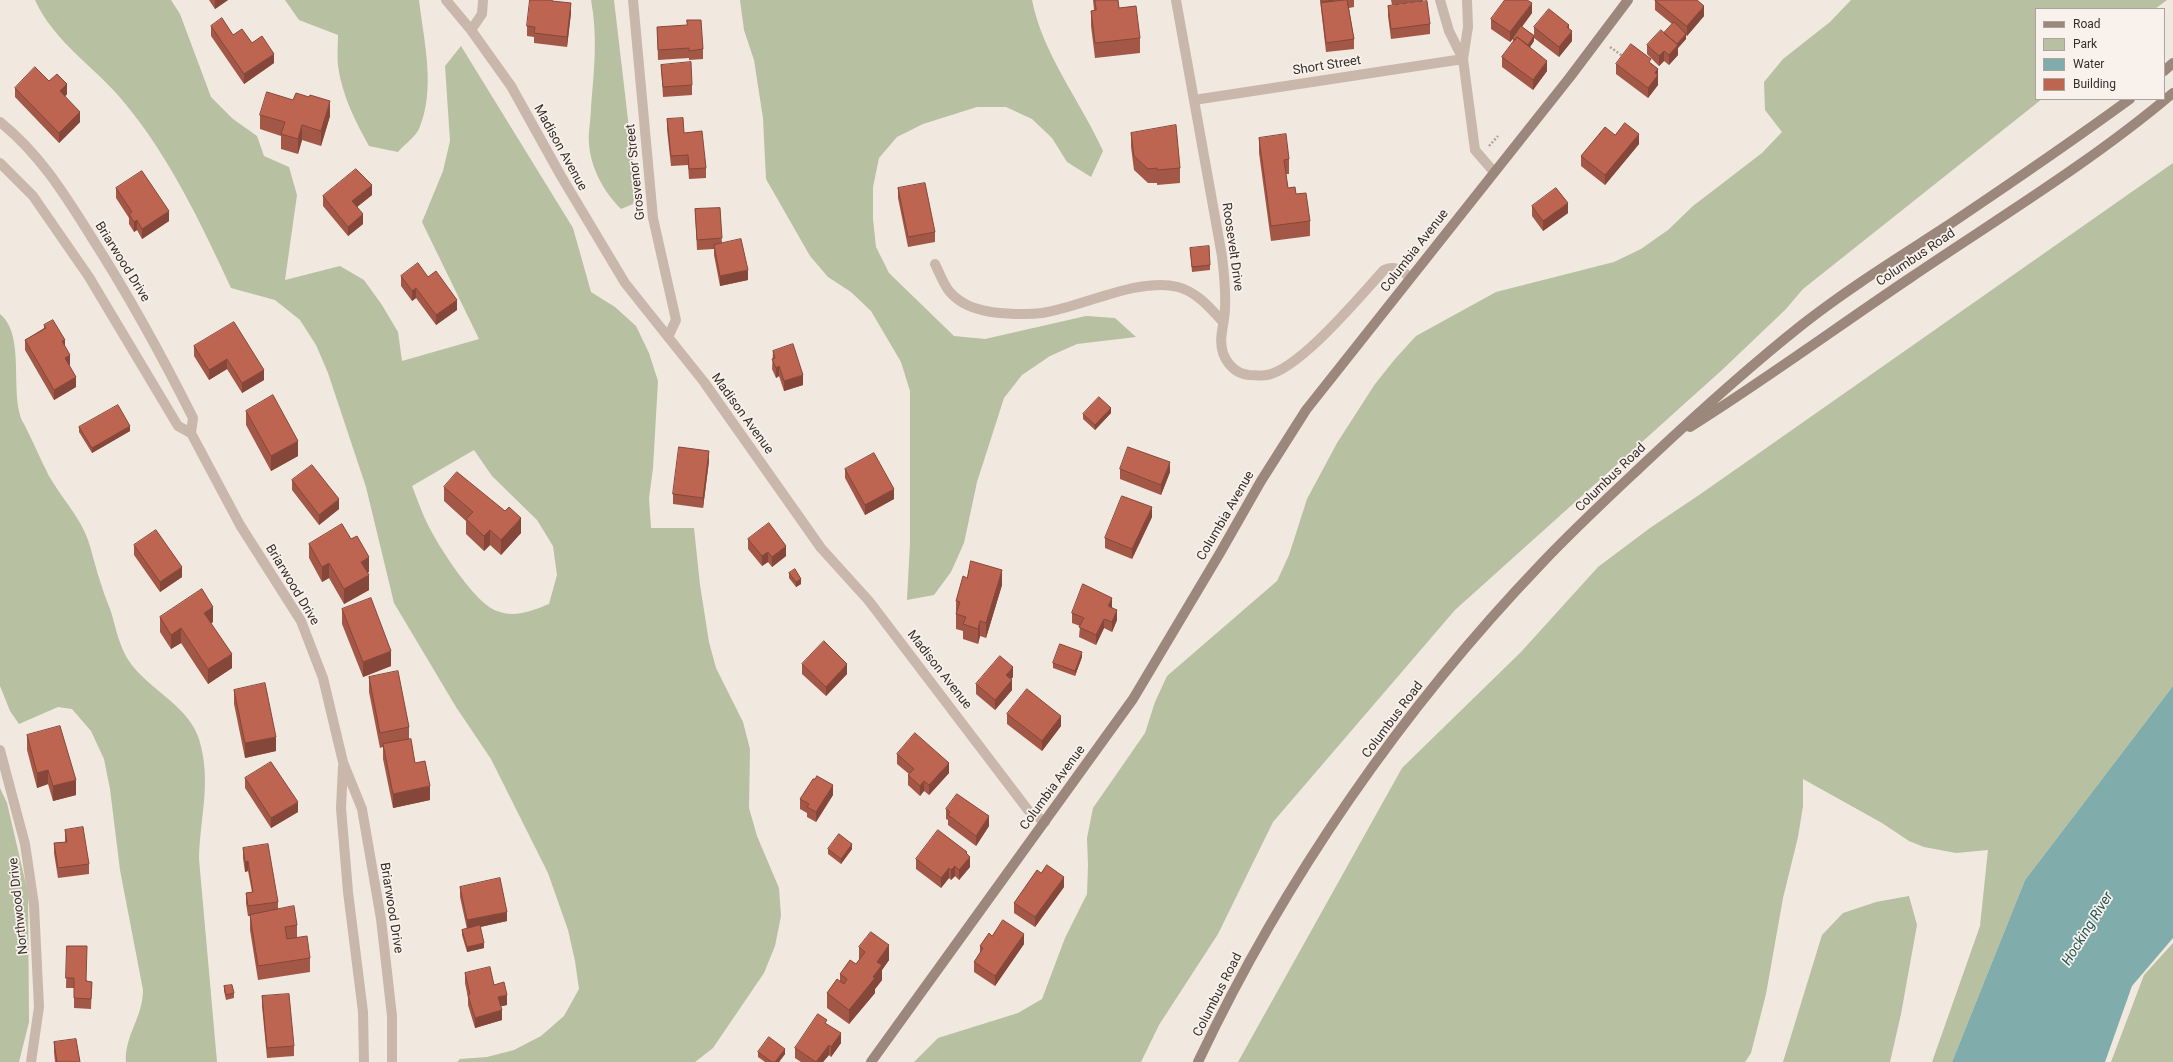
<!DOCTYPE html>
<style>
body{margin:0}
#map{position:relative;width:2173px;height:1062px;overflow:hidden;background:#f1e8df;font-family:Roboto,sans-serif}
canvas{display:block}
.legend{position:absolute;left:2035px;top:8px;width:130px;height:92px;box-sizing:border-box;background:#f9f2ec;border:1px solid #aba49e;margin:0;padding:5px 7px;list-style:none;font-size:12px;color:#372e2a}
.legend li{display:flex;align-items:center;gap:8px;height:20px}
.legend b{width:20px;border:1px solid #aba49e}
</style>
<div id="map">
<canvas width="2173" height="1062"></canvas>
<ul class="legend">
<li><b style="height:5px;background:#9c877d"></b>Road</li>
<li><b style="height:11px;background:#b7c0a0"></b>Park</li>
<li><b style="height:11px;background:#80adac"></b>Water</li>
<li><b style="height:11px;background:#be6551"></b>Building</li>
</ul>
</div>
<script>
const c = document.querySelector('canvas').getContext('2d');
c.lineJoin = 'round';
function fill(path, color) {
  c.fillStyle = color;
  c.fill(path, 'evenodd');
}
function trace(path, color, width, dash) {
  c.strokeStyle = color;
  c.lineWidth = width;
  c.lineCap = dash ? 'butt' : 'round';
  c.setLineDash(dash || []);
  c.stroke(path);
}
function write(font, color, halo, rows, align = 'center') {
  c.font = font + ' Roboto,sans-serif';
  c.lineWidth = 3.5;
  c.setLineDash([]);
  c.textBaseline = 'middle';
  c.strokeStyle = halo;
  c.fillStyle = color;
  for (const [text, x, y, turn = 0] of rows) {
    c.save();
    c.translate(x, y);
    c.rotate((+turn || 0) * Math.PI / 180);
    c.textAlign = isNaN(turn) ? turn : align;
    if (halo) c.strokeText(text, 0, 0);
    c.fillText(text, 0, 0);
    c.restore();
  }
}
const green = new Path2D(`
 M35,0h136l9,14 31,83 22,22 24,17 7,20 25,11 8,28 -12,85 55,-14 24,14 18,25 16,27 4,29 77,-22 -57,-117 21,-51 7,-30 -5,-75 16,-20 112,182 18,64 24,15 21,19 13,27 9,28 -5,87 -4,30 2,30h43l6,57 9,57 7,26 27,54 7,27 -1,59 8,28 22,52 2,28 -6,30 -11,27 -51,75 -18,14h-238l3,-3 27,-2 27,-7 27,-14 23,-20 15,-27 -4,-28 -7,-31 -20,-57 -57,-114 -35,-52 -62,-104 -28,-116 -38,-114 -12,-28 -16,-25 -25,-20 -44,-12c-29,-63 -63,-134 -108,-187 -29,-35 -69,-59 -88,-101zM474,450l18,26 45,44 16,26 4,29 -8,29c-17,7 -34,14 -52,7 -22,-7 -60,-67 -70,-88 -6,-12 -10,-25 -15,-37z
 M285,0h134c5,42 17,89 0,129 -4,8 -15,16 -21,23l-29,-6c-14,-25 -27,-51 -31,-80 -1,-10 0,-21 0,-31l-39,-15z
 M591,0h23l22,188 -3,16 -12,5c-17,-17 -30,-40 -32,-65 -1,-12 2,-25 2,-37 3,-36 7,-71 0,-107z
 M740,0h292c11,55 48,100 71,151l-12,26 -24,-15 -15,-24 -20,-19 -26,-12h-29l-54,17 -26,13 -18,21 -6,29v32l3,28 13,26 65,63 31,3 101,-23 29,2 21,19 -59,7 -27,12 -28,19 -18,23 -27,84 -13,61 -13,29 -17,23 -27,5 3,-57v-152l-9,-29 -30,-51 -20,-19 -23,-15 -18,-21 -44,-77 -3,-61 -9,-58 -10,-30z
 M1851,0h316l-12,9h-119v90h6l-239,190 -18,21 -63,60 -267,240 -182,212 -55,112 -59,91 -18,37h-227l24,-24 80,-25 24,-14 23,-61 22,-44 1,-29 -1,-27 6,-30 52,-75 10,-31 12,-26 110,-95 12,-26 18,-56 30,-56 38,-59 20,-25 21,-23 80,-44 118,-30 27,-13 27,-19 25,-24 69,-53 20,-21 -17,-22 -1,-28 19,-23 47,-37z
 M2173,163v523l-148,194 -73,182h-20l48,-136 8,-76 -32,3 -32,-6 -15,-6 -27,-18 -79,-44v27l-5,31 -15,61 -17,96 -15,59 -6,9h-507l164,-294 119,-116 77,-85 52,-39 52,-35z
 M0,314c27,22 8,83 24,110 9,17 16,35 25,52 12,21 31,41 39,64 5,15 8,30 13,44 3,11 8,21 11,31 4,15 8,31 15,43 19,31 61,46 72,81 13,43 1,77 0,120l18,203h-91c-2,-25 17,-45 17,-72l-23,-120 -10,-81 -6,-30 -13,-28 -19,-22 -14,-2 -39,17 -9,-13 -10,-25z
 M0,788l7,15 21,90 1,129 -10,40h-19z
 M1909,896l8,29 -16,89 -11,48h-107l39,-127 21,-22 33,-11z
 M2173,943v119h-62l33,-87z`);
const water = new Path2D(`
 M2173,686v252l-41,48 -27,76h-153l73,-182z`);
const path = new Path2D(`
 M1610,47l14,10
 M1489,146l9,-10`);
const lane = new Path2D(`
 M935,264c4,8 8,19 14,27 11,13 25,18 42,21 17,2 34,3 51,1 41,-6 95,-36 136,-26 19,5 32,21 45,35`);
const street = new Path2D(`
 M446,0l25,30 40,56 50,90 64,107 79,99 117,166 48,53 159,209 17,12
 M633,0l20,218 23,102 -8,17
 M1176,0l46,256c2,17 4,34 3,52 0,15 -7,29 -2,45 4,11 13,21 26,22 6,0 13,1 18,0 33,-6 93,-79 117,-105 12,-5 16,0 26,7
 M1440,0l9,31 14,28
 M1467,0l1,27 -5,32 12,91 19,22
 M471,30l11,-16 1,-14
 M1194,100l269,-41
 M0,122c40,32 65,73 92,116 37,58 70,118 101,180l-2,15 49,92 61,96 22,57 20,84 19,47 19,110 11,97v46
 M0,163l33,33 56,81 89,149 13,7
 M0,750l25,94 9,61 5,102 -8,55
 M343,766l-2,42 7,84 15,120 1,50`);
const secondary = new Path2D(`
 M2164,71l9,-8
 M1690,427c75,-47 147,-100 220,-149 87,-59 183,-117 263,-185
 M871,1062l262,-363 87,-146 41,-72 45,-71 264,-333 58,-77
 M1198,1062c86,-182 204,-353 344,-499 34,-36 71,-70 107,-104 50,-47 101,-93 154,-135 47,-37 98,-68 147,-100 61,-41 121,-82 180,-125`);
const wall = new Path2D(`
 M209,0h19l-13,9z
 M553,0v1l18,12 -4,34 -33,-4v-6l-7,-1v-10z
 M1093,0h25l1,8 21,30v15l-45,5 -4,-32v-15l3,-1z
 M1320,0h34v7l-5,1 5,31v10l-28,3z
 M1391,0h32v1l-31,4z
 M1655,0l49,16 -17,20 -1,-1v4l-8,9v7l-9,10 -5,-4 -5,5 -12,-12v-9l17,-12 8,-9 -17,-14z
 M1388,6l42,18v10l-39,5 -3,-23z
 M1532,13l-10,14 12,8v-8l35,2 3,12 -13,16 -25,-19v3l-4,6 17,24 -14,19 -31,-23v-10l11,-14v-4l-3,3 -19,-13v-10z
 M211,26l22,9 41,28 -30,21 -33,-48z
 M657,27l46,22v10l-14,1v-2l-31,2z
 M1651,63l7,6v16l-10,13 -32,-24v-10z
 M661,65l31,20v10l-29,2z
 M49,81l18,13 -2,3 15,25 -21,21 -44,-46v-9z
 M260,115l70,1 -9,30 -19,-6 -4,14 -17,-5v-13l-21,-7z
 M667,119l17,14 22,35v10l-17,1 -1,-14 -17,1 -4,-37z
 M1131,133l49,35v15l-23,2v-2h-9l-14,-13 -3,-23z
 M1615,135l24,9 -34,41 -24,-19v-10z
 M1259,138l30,21v15h-3l2,14 8,6 14,27v15l-39,5 -12,-88z
 M116,188l53,33 -27,18 -5,-9 -3,2 -5,-8v-6l-13,-20z
 M898,188l37,44v10l-27,5 -10,-49z
 M372,195l-15,12 6,17 -15,12 -25,-30v-10z
 M1532,206l36,7 -25,18 -11,-15z
 M720,208l2,36 26,36 -28,6 -6,-31v-6l-17,1 -2,-41z
 M1190,248l20,17v5l-18,2z
 M401,276l27,1 29,33 -21,15 -20,-27 -4,3 -11,-15z
 M44,325l21,21 5,19h-1l7,22 -22,13 -29,-50v-10l19,-12z
 M194,346l70,24v10l-22,13 -15,-24 -18,11 -15,-24z
 M773,351l30,34 -19,6 -5,-15 -3,2 -4,-9z
 M246,411l52,45 -27,15 -25,-46z
 M1111,413l-16,17 -12,-11v-5z
 M79,427l51,4 -38,22 -13,-21z
 M709,461l-6,47 -30,-4v-10z
 M845,469l49,30 -29,16 -20,-37z
 M1120,469l50,3 -9,23 -41,-16z
 M292,480l47,29 -20,16 -27,-35z
 M444,487l77,46 -20,22 -11,-10 -6,6 -18,-17v-13l-22,-20z
 M1152,517l-20,42 -27,-11v-10z
 M748,539l38,17 -14,11 -4,-5 -6,4 -14,-17z
 M309,544l60,28 -2,1 2,17 -25,14 -15,-26 -7,4 -13,-24z
 M134,545l48,32 -22,15 -26,-37z
 M789,573l12,11 -5,3 -7,-9z
 M1002,585l-16,53 -6,-2 -2,8 -15,-5v-8l-7,-2v-28z
 M1112,607l5,13 -5,12 -8,-4 -8,17 -17,-8 1,-11 -8,-3v-10z
 M342,609l49,57 -28,11 -21,-53z
 M160,617l53,5 -2,1 21,45 -24,16 -27,-41 -10,6 -11,-17z
 M1082,657l-7,19 -22,-8v-5z
 M802,664l45,10 -21,22 -24,-22z
 M369,677l40,50v12l6,24 15,37 -37,8 -10,-49v-12l-3,1 -11,-56z
 M1013,677l-2,2 1,11 -17,20 -19,-16v-10z
 M234,690l42,61 -31,7 -11,-54z
 M1007,714l54,12 -19,25 -35,-27z
 M27,735l49,60 -23,6 -5,-17 -11,4 -10,-38z
 M897,754l52,19 -20,22 -5,-4 -4,5 -12,-11v-10l1,-1 -12,-10z
 M245,778l53,34 -27,16 -26,-40z
 M833,795l-17,27 -9,-5v-4l-7,-4v-10z
 M946,809l43,17 -13,20 -28,-21v-5l-2,-1z
 M65,830l24,34v10l-31,4 -4,-25v-10l11,-1z
 M243,848l35,54v7l19,16v13l13,20v14l-52,8 -8,-50v-14h-2l-2,-13v-10l6,-1 -4,-21 -3,1 -2,-14z
 M828,849h24l-11,15 -13,-10z
 M967,855l3,12 -11,13 -4,-4 -4,4 -2,-2 -8,10 -25,-19v-10z
 M460,887l47,34 -27,6 4,21 -17,4 -5,-17v-5l5,-1 -7,-32z
 M1064,887l-29,40 -21,-14v-10z
 M1024,944l-29,42 -21,-14v-10l6,-8v-8z
 M67,946l20,35 5,1 -1,27 -17,-1v-20h-8z
 M859,947l30,13 -7,10v10l-7,9v4l-26,31 -22,-16v-15l13,-12v-7l16,-10 3,-4z
 M465,973l29,12 13,20 -6,1 1,14 -27,8 -7,-23v-7l-3,-15z
 M224,986l10,7v5l-8,2 -2,-9z
 M262,996l32,50v10l-27,2 -5,-52z
 M827,1024l14,19 -10,14 -2,-2 -6,7h-22l-6,-4v-10z
 M54,1042l26,20h-25l-1,-10z
 M758,1052l27,2 -6,8h-14l-7,-5z`);
const shadedWall = new Path2D(`
 M215,0h13l-13,9z
 M571,3v10l-4,34v-10z
 M1532,3v10l-22,29v-10z
 M1704,6v10l-17,20v-10z
 M1569,25v10l3,-4v10l-13,16v-10l8,-20z
 M1686,34v5l-8,9v7l-9,10v-10l7,-11z
 M1534,36v5l-8,12v-5z
 M1664,51v10l-5,5v-10z
 M274,54v9l-30,21v-10z
 M1547,61v10l-14,19v-10z
 M1658,69v16l-10,13v-10l7,-15z
 M67,84v10l-7,7v-10z
 M330,101v15l-9,30v-15z
 M80,112v10l-21,21v-10z
 M302,125v15l-4,14v-15z
 M1639,134v10l-34,41v-10z
 M372,185v10l-20,16v-10z
 M1568,203v10l-25,18v-10z
 M169,211v10l-27,18v-10z
 M363,214v10l-15,12v-9z
 M137,220v10l-3,2v-10z
 M748,270v10l-28,6v-10z
 M416,288v10l-4,3v-10z
 M457,300v10l-21,15v-10z
 M65,340v10l-3,-9z
 M70,355v10l-5,3v-10z
 M227,359v10l-18,11v-10z
 M779,366v10l-3,2v-10z
 M264,370v10l-22,13v-10z
 M803,375v10l-19,6v-10z
 M76,377v10l-22,13v-10z
 M1111,408v5l-16,17v-5z
 M130,426v5l-38,22v-5z
 M298,441v15l-27,15v-15z
 M709,451v10l-6,47v-10z
 M1170,462v10l-9,23v-10z
 M894,489v10l-29,16v-10z
 M339,499v10l-20,16v-10z
 M1152,507v10l-20,42v-10z
 M521,518v15l-20,22v-15z
 M490,530v15l-6,6v-15z
 M786,546v10l-14,11v-10z
 M768,552v10l-6,4v-10z
 M369,557v15l-8,4v-14z
 M329,563v15l-7,4v-15z
 M182,567v10l-22,15v-10z
 M1002,570v15l-16,53v-15z
 M369,575v15l-25,14v-15z
 M801,579v5l-5,3v-5z
 M1112,598v10l-4,-2z
 M213,607v15l-9,6v-15z
 M1117,610v10l-5,12v-10z
 M1104,619v9l-8,17v-10z
 M980,621v15l-2,8v-15z
 M181,628v15l-10,6v-14z
 M391,651v15l-28,11v-15z
 M1082,652v5l-7,19v-5z
 M232,654v14l-24,16v-15z
 M847,664v10l-21,22v-9z
 M1013,667v10l-7,8v-10z
 M1012,680v10l-17,20v-10z
 M1061,716v10l-19,25v-10z
 M276,737v14l-31,7v-15z
 M949,763v10l-20,22v-10z
 M48,770v14l-11,4v-15z
 M76,780v15l-23,6v-15z
 M924,781v10l-4,5v-10z
 M833,785v10l-17,27v-10z
 M430,786v14l-37,8v-14z
 M298,802v10l-27,16v-10z
 M989,816v10l-13,20v-10z
 M852,844v5l-11,15v-5z
 M967,852v8l3,-3v10l-11,13v-10l7,-17z
 M248,861v10l-3,1v-10z
 M955,866v10l-4,4v-10z
 M949,868v10l-8,10v-10z
 M1064,877v10l-29,40v-10z
 M507,912v9l-40,9v-10z
 M1024,934v10l-29,42v-10z
 M484,943v5l-17,4v-5z
 M889,945v15l-7,10v10l-7,9v4l-26,31v-14l24,-33 4,-15z
 M507,995v10l-9,2v-10z
 M502,1010v10l-27,8v-10z
 M841,1033v10l-10,14v-10z
 M829,1045v10l-6,7h-6z
 M785,1049v5l-6,8h-4z`);
const building = new Path2D(`
 M530,0h22v1l19,2 -4,34 -33,-4 1,-6 -8,-1z
 M1095,0h23l1,8 17,-2 4,32 -45,5 -4,-32 5,-1z
 M1321,0h12l-11,2z
 M1347,0l7,39 -28,4 -5,-40z
 M1505,0h22l5,3 -22,29 -19,-13z
 M1655,0h42l7,6 -17,20z
 M1427,1l3,23 -39,5 -3,-23z
 M1549,9l20,16 -2,2 5,4 -13,16 -25,-20z
 M222,18l11,17 9,-6 10,14 10,-7 12,18 -30,20 -33,-48z
 M687,20h14l2,29 -14,2v-3l-31,2 -1,-23 30,-2z
 M1674,22l12,12 -9,10 -13,-11z
 M1521,26l13,10 -6,9 -11,-8 -2,3 -2,-2z
 M1661,30l17,15 -9,10 -5,-4 -5,5 -12,-11z
 M1517,37l30,24 -14,19 -31,-23z
 M1631,44l20,15 -2,3 9,7 -3,4 3,2 -10,13 -32,-24z
 M691,62l1,23 -29,2 -2,-22z
 M35,67l14,14 8,-7 10,10 -7,7 20,21 -21,21 -44,-45z
 M267,92l26,8 3,-7 13,4 1,-2 20,6 -9,30 -19,-6 -4,14 -17,-5 4,-12 -25,-7z
 M683,118l1,15 18,-2 4,37 -17,1 -1,-14 -17,1 -4,-37z
 M1625,123l14,11 -34,41 -24,-19 24,-29 10,8z
 M1176,125l4,43 -23,2v-2l-9,1 -14,-13 -3,-23z
 M1286,134l3,25 -5,1 4,28 7,-1 1,7 10,-1 4,28 -39,5 -12,-88z
 M356,169l16,16 -20,16 11,13 -15,13 -25,-31z
 M142,171l27,40 -27,18 -5,-9 -3,2 -5,-8 3,-2 -16,-24z
 M925,183l10,49 -27,5 -10,-49z
 M1556,188l12,15 -25,18 -11,-15z
 M720,208l2,30 -25,2 -2,-31z
 M741,239l7,31 -28,6 -6,-31z
 M1209,246l1,19 -18,2 -2,-19z
 M418,263l10,14 8,-6 21,29 -21,15 -20,-27 -4,3 -11,-15z
 M53,320l12,20 -3,1 8,14 -5,3 11,19 -22,13 -29,-50 21,-12 -2,-3z
 M234,322l30,48 -22,13 -15,-24 -18,11 -15,-24z
 M793,344l10,31 -19,6 -5,-15 -3,2 -4,-9 3,-1 -2,-7z
 M273,395l25,46 -27,15 -25,-45z
 M1099,397l12,11 -16,17 -12,-11z
 M118,405l12,21 -38,22 -13,-21z
 M679,447l30,4 -6,47 -30,-4z
 M1128,447l42,15 -9,23 -41,-16z
 M874,453l20,36 -29,16 -20,-36z
 M312,465l27,34 -20,16 -27,-35z
 M457,472l48,39 4,-4 12,11 -20,22 -11,-10 -6,6 -18,-17 7,-7 -29,-25z
 M1122,496l30,11 -20,42 -27,-11z
 M769,523l17,23 -14,11 -4,-5 -6,4 -14,-17z
 M342,524l9,15 6,-3 12,21 -8,5 8,13 -25,14 -15,-26 -7,4 -13,-23z
 M156,530l26,37 -22,15 -26,-37z
 M971,561l31,9 -16,53 -6,-2 -2,8 -15,-5 3,-7 -10,-3 4,-12 -4,-1 7,-25 4,2z
 M795,569l6,10 -5,3 -7,-9z
 M1083,584l29,14 -4,8 9,4 -5,12 -8,-3 -8,16 -17,-8 5,-9 -12,-5z
 M202,589l11,18 -9,6 28,41 -24,15 -27,-41 -10,7 -11,-18z
 M371,598l20,53 -28,11 -21,-53z
 M824,641l23,23 -21,23 -24,-23z
 M1060,644l22,8 -7,19 -22,-8z
 M1000,656l13,11 -7,8 6,5 -17,20 -19,-16z
 M398,671l11,56 -29,6 -11,-56z
 M265,683l11,54 -31,6 -11,-53z
 M1027,689l34,27 -19,25 -35,-27z
 M60,726l16,54 -23,6 -5,-16 -11,3 -10,-38z
 M915,733l34,30 -20,22 -5,-4 -4,5 -12,-11 6,-6 -17,-15z
 M411,739l4,24 10,-2 5,25 -37,8 -10,-50z
 M271,762l27,40 -27,16 -26,-40z
 M817,776l16,9 -17,27 -9,-5 2,-3 -9,-5 13,-20h2z
 M957,794l32,22 -13,20 -28,-21 2,-3 -4,-3z
 M83,827l6,37 -31,4 -4,-25 13,-1 -2,-12z
 M938,830l29,22 -1,1 4,4 -11,13 -4,-4 -4,4 -2,-2 -8,10 -25,-19z
 M839,834l13,10 -11,15 -13,-10z
 M268,844l10,58 -30,4 -2,-13 7,-1 -5,-31 -3,1 -2,-14z
 M1047,865l17,12 -29,40 -21,-14 23,-33 4,3z
 M500,878l7,34 -40,8 -7,-33z
 M294,906l3,19 -12,2 2,12 20,-3 3,22 -52,8 -8,-51z
 M1003,920l21,14 -29,42 -21,-14 9,-14 -3,-2 9,-13 3,3z
 M480,925l4,18 -17,4 -5,-17z
 M871,932l18,13 -12,17 5,3 -9,12 2,1 -26,32 -22,-17 10,-14 7,5 3,-5 -7,-5 10,-14 6,4 9,-12 -6,-5z
 M67,946h20l-1,35 6,1 -1,17 -17,-1v-20h-8z
 M490,967l4,18 10,-3 3,13 -9,2 4,13 -27,8 -7,-23 2,-1 -5,-21z
 M232,985l2,8 -8,2 -2,-9z
 M289,994l5,52 -27,2 -5,-52z
 M818,1014l9,6 -2,3 16,10 -10,14 -2,-2 -13,17 -21,-14z
 M769,1037l16,12 -10,13h-3l-14,-10z
 M76,1039l4,23h-23l-3,-20z`);
const streetNames = [
 ["Short Street",1327,66,-9],
 ["Madison Avenue",560,148,61],
 ["Grosvenor Street",636,172,-96],
 ["Roosevelt Drive",1232,247,82],
 ["Columbia Avenue",1415,251,-52],
 ["Columbus Road",1916,258,-34],
 ["Briarwood Drive",122,262,58],
 ["Madison Avenue",742,414,54],
 ["Columbus Road",1611,478,-44],
 ["Columbia Avenue",1226,516,-60],
 ["Briarwood Drive",292,585,59],
 ["Madison Avenue",939,670,52],
 ["Columbus Road",1393,720,-53],
 ["Columbia Avenue",1053,788,-54],
 ["Northwood Drive",19,906,-96],
 ["Briarwood Drive",391,908,81],
 ["Columbus Road",1218,995,-63]
];
const waterNames = [
 ["Hocking River",2088,929,-58]
];
fill(green, '#b7c0a0');
fill(water, '#80adac');
trace(path, '#b5a196', 2.5, [2, 2]);
trace(lane, '#c9b7ac', 10);
trace(street, '#c9b7ac', 10);
trace(secondary, '#9c877d', 10);
fill(wall, '#a35746');
fill(shadedWall, '#854739');
fill(building, '#be6551');
trace(building, '#854739', 1);
write('13px', '#372e2a', '#f9f2ec', streetNames);
write('italic 14px', '#225656', '#f9f2ec', waterNames);
</script>
